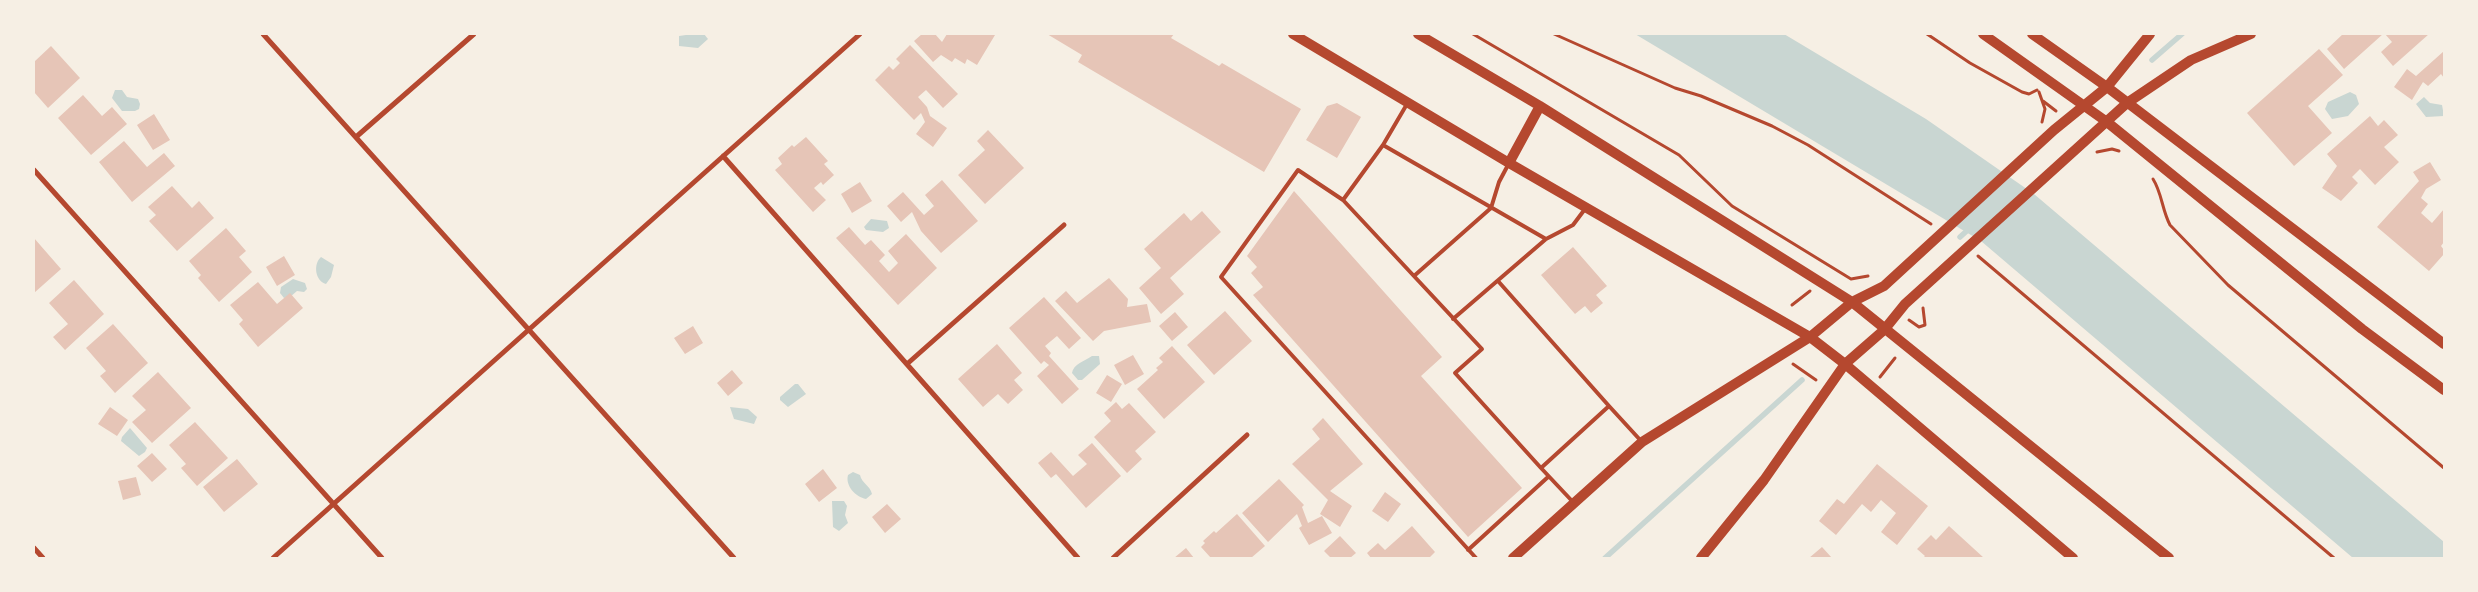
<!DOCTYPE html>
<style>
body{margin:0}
#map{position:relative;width:2478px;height:592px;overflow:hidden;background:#f6efe4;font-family:"Source Sans 3",sans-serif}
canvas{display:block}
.frame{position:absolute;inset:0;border:35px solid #f6efe4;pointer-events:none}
</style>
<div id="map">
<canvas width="2478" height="592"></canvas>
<div class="frame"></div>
</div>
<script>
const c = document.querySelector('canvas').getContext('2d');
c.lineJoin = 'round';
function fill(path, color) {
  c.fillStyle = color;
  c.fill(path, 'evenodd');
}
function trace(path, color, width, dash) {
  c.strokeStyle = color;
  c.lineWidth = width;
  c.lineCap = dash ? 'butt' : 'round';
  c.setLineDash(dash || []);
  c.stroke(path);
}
const water = new Path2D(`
 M693,34h11l4,5 -10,9 -19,-2v-10z
 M1635,34h149l142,85 108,75 410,348v16h-91l-372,-317z
 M115,90h7l5,7 11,2 2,5 -1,5 -4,2h-13l-10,-13z
 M2350,92l6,3 3,9 -11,12 -16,3 -7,-10 3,-7z
 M2424,97l6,6 12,2 2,11 -18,1 -10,-13z
 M871,219l16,2 2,7 -6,4 -17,-2 -2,-3z
 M321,257l13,8 -3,12 -5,7c-11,-3 -13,-20 -5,-27z
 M293,279l12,4 2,6 -3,3 -7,-1 -7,6 -6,1 -4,-5 1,-6z
 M1092,356h7l1,8 -18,16h-4l-6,-7c1,-9 13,-12 20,-17z
 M795,384h3l8,10 -18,13 -8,-7v-3z
 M730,407l18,2 9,8 -3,7 -20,-5z
 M130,428l17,20 -2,4 -6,4 -18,-15 1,-4z
 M853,472l7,3c2,9 10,10 12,19l-6,5c-10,-2 -21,-13 -18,-24z
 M832,501h12l3,5 -2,9 3,8 -9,8 -6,-4z`);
const stream = new Path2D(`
 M2152,60l30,-26
 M1960,237l10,-9
 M1605,558l197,-178`);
const building = new Path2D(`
 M922,34h13l7,8 5,-8 48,1 -18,30 -10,-6 -2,5 -10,-6 -3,4 -11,-7 -8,7 -19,-21z
 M1047,34h127l-3,4 19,11 29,17 3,-3 79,46 -37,63 -186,-110 4,-7z
 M2343,34h40l-39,35 -17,-20z
 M2385,34h44l-36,32 -12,-14 11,-10z
 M910,45l48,49 -15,14 -17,-18 -8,7 9,10 3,9 17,12 -14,19 -17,-13 9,-12 -4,-9 -7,7 -39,-40 14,-14 4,4 7,-7 -4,-4z
 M51,46l29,32 -32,30 -14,-16v-30z
 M2319,49l24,26 -35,31 24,27 -38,33 -47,-53z
 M2444,51v27l-3,-4 -13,12 -5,-4 -11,18 -18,-13 13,-18 9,7z
 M83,95l19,21 10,-9 15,17 -36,31 -33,-37z
 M1337,103l24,14 -24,41 -31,-18 21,-34z
 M154,114l16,26 -17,10 -16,-25z
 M2370,116l8,10 6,-6 14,15 -14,12 15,15 -24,23 -15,-16 -8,8 6,6 -17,18 -19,-13 15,-22 -10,-12z
 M988,130l36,38 -39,36 -27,-29 27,-25 -8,-9z
 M806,137l22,24 -4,3 10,11 -11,10 -2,-3 -7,6 12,12 -13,12 -38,-42 7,-6 -4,-6 14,-13 2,2z
 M124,141l23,26 17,-14 11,13 -43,36 -33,-40z
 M2430,162l11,18 -15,9 -5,9 7,6 -7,9 11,10 12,-14v33l-3,4 3,4v4l-15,17 -52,-44 42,-46 -6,-9z
 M942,180l36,41 -37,32 -20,-22 -9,-19 -11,10 -14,-16 16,-14 21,23 10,-9 -9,-11z
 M860,182l12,19 -20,12 -11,-19z
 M172,186l20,22 7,-7 15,17 -37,33 -28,-30 7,-6 -8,-8z
 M1294,191l148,166 -21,19 101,112 -54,49 -215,-242 10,-8 -12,-14 6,-6 -10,-11z
 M1202,211l19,21 -51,46 14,16 -23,20 -22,-26 22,-20 -17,-19 40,-36 7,8z
 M849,227l16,18 6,-5 14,15 -6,6 10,11 9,-9 -10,-12 18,-17 31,34 -39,37 -62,-67z
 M226,228l20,23 -7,6 13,15 -33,30 -21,-24 3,-3 -12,-14z
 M34,238l27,31 -27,24z
 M1573,247l34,39 -11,9 7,8 -12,10 -6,-7 -10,8 -34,-39z
 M284,256l11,19 -18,11 -11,-19z
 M1109,278l19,21 -1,8 20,-3 4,18 -47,9 -11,10 -38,-40 11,-10 11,12z
 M74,280l30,34 -39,36 -12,-13 15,-13 -19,-21z
 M258,282l19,22 13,-11 13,15 -45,39 -19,-23 4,-4 -13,-15z
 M1044,297l37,41 -12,11 -12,-13 -12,10 6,7 -2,3 30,33 -17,15 -25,-28 12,-11 -5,-4 -3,3 -32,-36z
 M1225,311l27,30 -38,34 -27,-30z
 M1175,312l13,15 -16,14 -13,-15z
 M113,324l35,39 -33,30 -15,-17 6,-5 -20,-23z
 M693,326l10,17 -18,11 -11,-16z
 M997,344l25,29 -8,7 9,10 -15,14 -10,-10 -15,13 -25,-28z
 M1172,346l33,36 -41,37 -27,-30 21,-19 -2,-2 7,-6 -4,-4z
 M1133,355l11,19 -19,11 -11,-20z
 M732,370l11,13 -15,13 -11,-13z
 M158,372l33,36 -39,35 -20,-21 14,-12 -14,-14z
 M1107,375l15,9 -11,18 -15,-9z
 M1116,402l6,7 7,-6 27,29 -21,19 7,8 -15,14 -33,-36 17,-16 -7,-8z
 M110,407l18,13 -11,16 -19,-12z
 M1323,418l40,46 -33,27 22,15 -12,21 -20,-13 8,-14 -36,-36 28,-25 -8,-10z
 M195,422l33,36 -31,28 -16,-18 5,-4 -17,-19z
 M1092,443l29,33 -35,32 -30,-34 -5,4 -13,-15 13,-11 22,24 14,-12 -9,-9z
 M152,453l15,16 -15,13 -15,-16z
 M237,459l21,25 -34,28 -21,-25z
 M1877,464l51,42 -31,39 -16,-13 15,-19 -15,-13 -10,12 -9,-8 -26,31 -17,-14 18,-22 7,5z
 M823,469l14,19 -18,14 -14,-18z
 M136,477l5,18 -18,5 -5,-19z
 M1279,479l25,26 -2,2 6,16 14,-7 10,17 -23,12 -10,-17 3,-2 -5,-12 -29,28 -26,-29z
 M1385,492l16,12 -13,18 -16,-11z
 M887,504l14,15 -16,14 -13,-16z
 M1237,514l28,32 -14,12h-40l-10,-11 4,-4 -2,-2 11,-10 2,2z
 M1412,526l23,26 -6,6h-58l-4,-5 11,-10 7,7z
 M1949,526l35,32h-61l2,-2 -8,-7 14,-14 5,5z
 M1340,536l16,17 -6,5h-19l-7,-7z
 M1822,547l10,11h-23z
 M1186,548l8,10h-20z`);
const path = new Path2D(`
 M1473,34l206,121 53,51 119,73 17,-3
 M1554,34l121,54 26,8 71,30 36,19 123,79
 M1927,34l43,29 52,29 7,2 8,-4
 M2039,92l6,17 -3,13
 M2043,101l13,10
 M2097,152l15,-3 7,2
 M2153,179c9,14 9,31 17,46l58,60 216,183
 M1978,256l356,302
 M1792,305l18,-14
 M1909,320l10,7 6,-2 -2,-17
 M1793,364l23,16
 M1880,377l15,-19`);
const service = new Path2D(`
 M1383,145l24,-41
 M1343,200l-45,-30 -77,107 255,281
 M1414,276l77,-68 8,-26 9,-17
 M1498,281l111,125 -68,62 -86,-95 27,-24 -139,-149 40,-55 163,94
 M1453,319l93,-80 27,-14 12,-16
 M1609,406l33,36
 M1541,468l32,34
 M1468,550l80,-73`);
const minor = new Path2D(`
 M263,34l471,524
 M356,137l118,-103
 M723,156l355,402
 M34,170l348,388
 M907,364l157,-139
 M34,548l9,10
 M273,558l587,-524
 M1113,558l134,-123`);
const secondary = new Path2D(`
 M1293,34l216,129 301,174 35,27 228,194
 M1418,34l122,72 312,196 317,256
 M1983,34l124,88 255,207 82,61
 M2032,34l75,53 337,257
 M1509,163l31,-57
 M1513,558l129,-116 168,-105 42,-35 32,-16 170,-156 53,-43 43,-53
 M1701,558l63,-78 81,-116 39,-34 21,-26 222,-201 64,-43 60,-26`);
fill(water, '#c9d6d2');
trace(stream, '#c9d6d2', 5.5);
fill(building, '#e6c5b7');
trace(path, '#b5482f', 3);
trace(service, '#b5482f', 4);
trace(minor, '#b5482f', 5);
trace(secondary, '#b5482f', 10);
</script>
